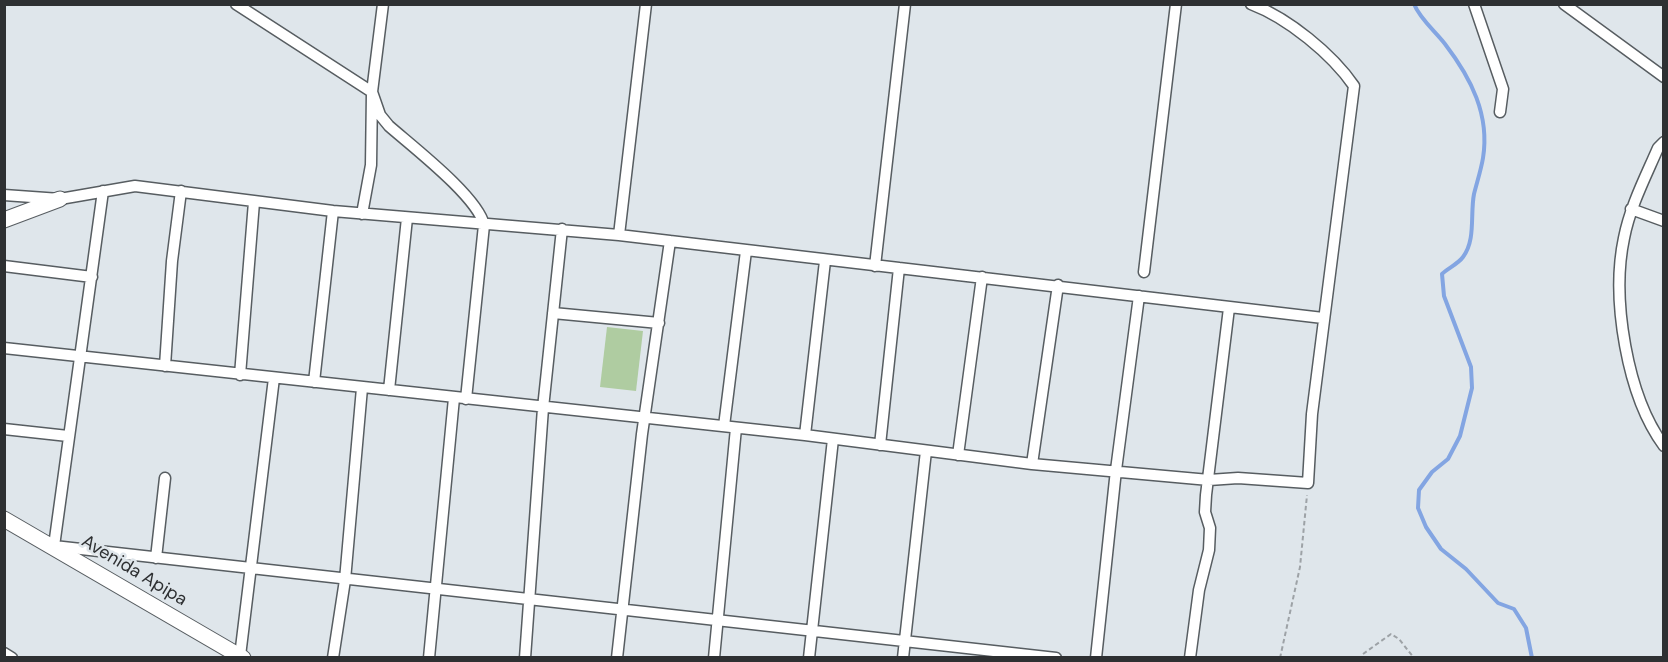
<!DOCTYPE html>
<style>
body{margin:0}
#map{position:relative;width:1668px;height:662px;overflow:hidden;background:#dfe6eb;font-family:"DM Sans",sans-serif}
canvas{display:block}
.frame{position:absolute;inset:0;border:6px solid #2e3032;pointer-events:none}
</style>
<div id="map">
<canvas width="1668" height="662"></canvas>
<div class="frame"></div>
</div>
<script>
const c = document.querySelector('canvas').getContext('2d');
c.lineJoin = 'round';
function fill(path, color) {
  c.fillStyle = color;
  c.fill(path, 'evenodd');
}
function trace(path, color, width, dash) {
  c.strokeStyle = color;
  c.lineWidth = width;
  c.lineCap = dash ? 'butt' : 'round';
  c.setLineDash(dash || []);
  c.stroke(path);
}
function write(font, color, halo, rows, align = 'center') {
  c.font = font + ' "DM Sans",sans-serif';
  c.lineWidth = 5;
  c.setLineDash([]);
  c.textBaseline = 'middle';
  c.strokeStyle = halo;
  c.fillStyle = color;
  for (const [text, x, y, turn = 0] of rows) {
    c.save();
    c.translate(x, y);
    c.rotate((+turn || 0) * Math.PI / 180);
    c.textAlign = isNaN(turn) ? turn : align;
    if (halo) c.strokeText(text, 0, 0);
    c.fillText(text, 0, 0);
    c.restore();
  }
}
const green = new Path2D(`
 M607,327l36,4 -7,60 -36,-4z`);
const stream = new Path2D(`
 M1414,4c6,15 21,27 31,40 26,34 45,71 38,114 -2,12 -6,24 -9,36 -4,20 2,46 -11,63 -5,7 -15,11 -21,17l2,22 27,71 1,21 -12,48 -12,23 -16,13 -13,18 -1,18 8,19 15,22 25,20 32,34 16,6 12,19 6,30`);
const path = new Path2D(`
 M1363,654l28,-20 8,5 15,19
 M1280,658l20,-91 7,-72`);
const street = new Path2D(`
 M236,4l136,88 8,23 9,11c24,21 89,71 95,99l-18,174
 M1474,4l29,85 -3,23
 M1564,4l100,73
 M1664,142l-6,6c-13,30 -28,59 -34,90 -13,61 3,158 40,208
 M103,191l-49,355 1002,112
 M4,195l56,4 75,-13 198,25 286,24 704,83
 M1631,209l33,12
 M362,214l9,-49 1,-73 11,-88
 M619,235l27,-231
 M4,266l88,11
 M875,266l30,-262
 M1144,272l32,-268
 M553,313l106,10
 M4,348l801,87 227,29 177,16 29,-2 70,5 4,-69 42,-328c-22,-32 -66,-68 -103,-82
 M165,366l7,-105 9,-70
 M240,375l14,-173
 M314,382l19,-171
 M389,390l18,-172
 M724,426l22,-175
 M4,429l64,7
 M805,435l20,-174
 M880,445l19,-177
 M958,455l24,-178
 M1032,464l26,-179
 M156,558l9,-80
 M4,653l8,5
 M240,656l34,-278
 M333,658l12,-78 17,-192
 M429,658l25,-260
 M525,658l18,-250 19,-179
 M617,658l25,-224 28,-193
 M714,658l22,-230
 M809,658l24,-219
 M903,658l23,-207
 M1096,658l20,-188 23,-174
 M1190,658l9,-68 10,-40 1,-22 -5,-16 1,-17 23,-187`);
const secondary = new Path2D(`
 M4,220l56,-21
 M4,519l239,139`);
const streetNames = [
 ["Avenida Apipa",134,571,31]
];
fill(green, '#afcca1');
trace(stream, '#83a5e2', 4);
trace(street, '#575d61', 13);
trace(secondary, '#575d61', 17);
trace(path, '#9da2a6', 2, [4.5, 3]);
trace(street, '#fff', 10);
trace(secondary, '#fff', 15);
write('18px', '#2e3032', '#dfe6eb', streetNames);
</script>
